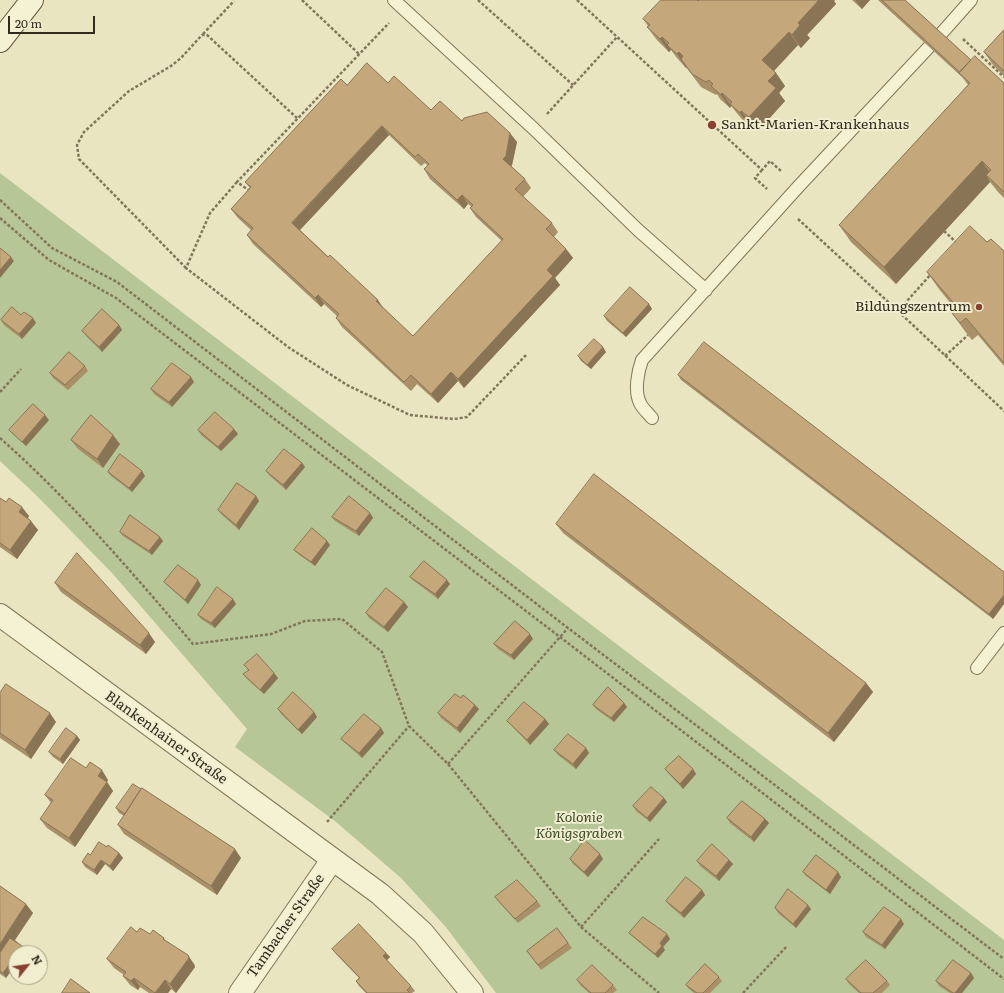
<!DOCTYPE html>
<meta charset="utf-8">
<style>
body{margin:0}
#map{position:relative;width:1004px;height:993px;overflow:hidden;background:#e9e5c1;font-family:Literata,serif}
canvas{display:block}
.north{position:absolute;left:8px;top:945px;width:40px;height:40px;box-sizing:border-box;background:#f1eed0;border:1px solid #a5a088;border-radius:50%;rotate:60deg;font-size:11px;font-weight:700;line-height:16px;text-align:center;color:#322b1d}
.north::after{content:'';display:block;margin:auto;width:14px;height:18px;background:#8a4030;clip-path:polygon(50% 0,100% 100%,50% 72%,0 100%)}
.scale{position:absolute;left:8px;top:16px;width:87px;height:18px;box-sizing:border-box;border:2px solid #322b1d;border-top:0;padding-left:5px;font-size:12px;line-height:14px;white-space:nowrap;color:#322b1d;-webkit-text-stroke:3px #f1eed0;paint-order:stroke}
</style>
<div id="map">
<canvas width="1004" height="993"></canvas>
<div class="north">N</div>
<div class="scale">20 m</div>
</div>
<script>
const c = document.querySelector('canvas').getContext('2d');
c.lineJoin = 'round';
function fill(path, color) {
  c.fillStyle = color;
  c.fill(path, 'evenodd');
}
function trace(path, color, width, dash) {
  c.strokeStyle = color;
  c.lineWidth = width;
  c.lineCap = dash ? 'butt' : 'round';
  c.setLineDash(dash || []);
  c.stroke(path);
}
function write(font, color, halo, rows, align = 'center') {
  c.font = font + ' Literata,serif';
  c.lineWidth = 4;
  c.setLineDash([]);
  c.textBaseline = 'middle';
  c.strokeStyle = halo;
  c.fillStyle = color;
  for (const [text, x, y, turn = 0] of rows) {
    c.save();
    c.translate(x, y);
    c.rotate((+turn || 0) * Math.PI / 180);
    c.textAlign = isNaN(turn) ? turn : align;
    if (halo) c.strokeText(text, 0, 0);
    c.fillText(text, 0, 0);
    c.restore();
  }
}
const green = new Path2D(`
 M0,173l1004,767v53h-508l-51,-67 -44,-48 -65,-56 -101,-75 12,-18 -135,-156 -75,-77 -37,-35z`);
const path = new Path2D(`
 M302,0l57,54
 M478,0l95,85
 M577,0l185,170 8,-9 12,11
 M203,34l31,-33
 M963,39l41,38
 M547,114l70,-77
 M762,170l-7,8 12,11
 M237,182l-27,31 -24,55 102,79 59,38 63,30 44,4 13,-2 60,-63
 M250,191l-13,-9 152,-159
 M0,200l52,48 65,34 451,346 436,331
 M0,218l49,42 67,38 444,339 444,342
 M798,219l100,92 34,-38
 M944,231l13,12
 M186,268l-107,-109 -2,-14 7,-13 45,-41 42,-25 10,-8 21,-23h5l90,83
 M898,311l106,100
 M945,356l23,-21
 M0,392l21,-23
 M0,438c71,63 132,134 193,206l78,-10 34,-13 37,-2 40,33 27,74 39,38 133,163 78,66
 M448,764l120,-136
 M327,822l82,-96
 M581,927l78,-88
 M743,993l44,-47`);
const lane = new Path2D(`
 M394,0l140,129 104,101 68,60
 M940,35l31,-35
 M652,418c-4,-5 -10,-10 -12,-15 -6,-12 -2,-32 2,-43l156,-173 131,-140
 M977,668l27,-35`);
const street = new Path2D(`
 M0,615l380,279 43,39 49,60
 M240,993l92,-133`);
const secondary = new Path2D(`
 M0,41l32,-41`);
const wall = new Path2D(`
 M699,0h136l-1,1 2,3 -29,31 3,3 -9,10 -3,-3 -24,26 2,2 9,13 -6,7 6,8 -27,30 -7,-7 -2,2 -9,-9 -8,-10 -1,-1 -1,2 -10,-9 -3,-5 -1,1 -15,-8 -15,-20v1l-9,-10 -6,-8 -2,2 -12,-12 -10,-13 1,-1 -5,-7 55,-18z
 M852,0h18l-8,9z
 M878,0h27l66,60 33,23v115l-6,-6 -8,-10 -94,102 -45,-42 -12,-17 129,-140 -5,-7z
 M1004,30v46l-11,-11 -9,-13z
 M388,83l43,27 31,11 55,21 -5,23 -1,1 14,13 6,9 -8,9 29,26 6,9 -4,5 12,12 7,9 -18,20 5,7 -96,103 -6,-7 -20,22 -21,-19 -6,7 -69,-64 -6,-9 1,-2 -13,-12 -3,3 -68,-63 -6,-9 4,-5 -13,-12 -7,-9 19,-21 -5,-6 102,-97zM389,135l32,31 4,-3 3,3 -4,3 6,10 34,30 4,-5 3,2 -1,2 6,9 26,24 -89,95 -113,-106z
 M987,242l17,9v115l-26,-31 -6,5 -8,-10 -12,-17 4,-3 -17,-21 -12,-17z
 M649,304l3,5 -26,28 -19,-16 -3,-5z
 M1,320l35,3 -14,16 -18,-14z
 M119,325l3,5 -20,22 -16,-16 -4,-5z
 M606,352l-15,17 -10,-8 -3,-5z
 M85,366l3,5 -20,19 -15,-12 -3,-5z
 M678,375l326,197v32l-11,15 -312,-239z
 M194,382l-22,25 -18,-13 -3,-5z
 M49,420l-23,26 -13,-12 -4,-4z
 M234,429l4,5 -17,17 -20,-16 -3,-5z
 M71,440l49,4 -17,24 -25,-19z
 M302,463l3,4 -19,23 -17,-15 -3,-4z
 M108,472l37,4 -13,16 -21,-16z
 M256,496l3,5 -20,29 -18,-16 -3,-4z
 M0,498l29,18 -1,2 10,12 -21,29 -17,-12z
 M370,513l3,5 -14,18 -24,-15 -3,-4z
 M556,524l310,159 7,9 -39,50 -271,-209z
 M120,532l43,9 -11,14 -29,-19z
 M327,541l3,4 -15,21 -17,-12 -4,-4z
 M410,577l40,7 -12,15 -24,-18z
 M164,582l37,3 -13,19 -20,-18z
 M55,583l100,59 -9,12 -85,-62z
 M404,602l4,5 -20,25 -19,-14 -3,-5z
 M236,604l-21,24 -14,-9 -3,-4z
 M533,639l-19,21 -16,-11 -4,-5z
 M244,665l30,8 4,5 -14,16 -17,-15 -4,-5 6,-3z
 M0,693l56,29 -25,37 -31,-21z
 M461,698l18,11 -19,24 -19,-15 -3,-5z
 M624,703l3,4 -13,15 -18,-13 -3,-4z
 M278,709l36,3 3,5 -15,17 -21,-20z
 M545,719l4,5 -19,21 -19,-20 -4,-4z
 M381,728l3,5 -22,25 -17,-15 -4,-4z
 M77,736l3,4 -17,24 -10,-7 -4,-5z
 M586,748l3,5 -13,16 -18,-14 -4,-5z
 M86,768l22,12 -1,2 6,9 -38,56 -28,-19 -7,-9 11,-16 -6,-8z
 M665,769h28l3,5 -13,15 -15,-16z
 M664,798l3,4 -17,20 -14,-11 -3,-5z
 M116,808l125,50 -24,37 -93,-61 -6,-9 6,-9 -5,-3z
 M727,818l38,1 4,4 -15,19 -24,-19z
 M107,847l12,6 4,5 -10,13 -8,-7 -8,11 -12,-8 -3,-5 8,-7z
 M570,859h33l-15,18 -15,-13z
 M729,860l4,4 -14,17 -19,-15 -3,-5z
 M803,872h35l3,5 -11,17 -24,-18z
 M0,886l33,27 -18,27 7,6 3,4 -9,3v11l-10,14 -6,-4z
 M702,890l3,5 -21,23 -14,-12 -4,-5z
 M495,897l42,4 4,5 -23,17 -20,-22z
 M775,908l36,1 -15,19 -18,-15z
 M904,924l-19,25 -19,-12 -3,-5z
 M557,928l15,20 -31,22 -14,-19z
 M137,932l27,6 1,2 29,24 1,3 -19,26 -5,-4 -3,4h-19l-9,-6 -2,3 -8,-5 -7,-9 1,-1 -10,-7 -7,-9z
 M629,933l41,6 -7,8 2,3 -7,8 -25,-21z
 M332,949l54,4 4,4 -3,3 24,26 4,5 -3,2h-46l-7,-7 -3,-5 3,-3 -23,-24z
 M971,973l3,5 -12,15h-12l-11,-7 -3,-5z
 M719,977l3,4 -12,12h-16l-5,-4 -3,-4z
 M846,979l41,2 3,4 -8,8h-23l-10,-9z
 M577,980l36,5 4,5 -4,3h-24l-9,-8z`);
const shadedWall = new Path2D(`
 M819,0h16l-1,1 2,3 -29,31 3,3 -9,10 -9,-13 6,-12z
 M855,0h15l-8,9z
 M789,32l9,13 -27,29 -9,-14z
 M662,37l9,13 -2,2 -9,-13z
 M679,52l9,13 -2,3 -9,-14z
 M776,73l9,13 -6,7 6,8 -27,30 -9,-14 19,-36z
 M722,93l9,13 -1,2 -9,-13z
 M741,111l10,13 -2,2 -9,-13z
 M382,126l7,9 -91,97 -6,-9z
 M510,133l7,9 -5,23 -2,3 -7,-9z
 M982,161l11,17 -7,-3 4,7 -94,102 -12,-17z
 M462,195l6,9 -4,5 -7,-9z
 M566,249l7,9 -18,20 5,7 -96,103 -6,-9 89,-109z
 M11,257l3,4 -14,17v-8z
 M318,295l6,9 -3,3 -6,-9z
 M378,300l6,9 -8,-8z
 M649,304l3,5 -26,28 -3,-4z
 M33,318l3,5 -14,16 -3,-5z
 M119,325l3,5 -20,22 -3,-5z
 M603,347l3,5 -15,17 -4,-4z
 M451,372l7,9 -20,22 -7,-9z
 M191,377l3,5 -22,25 -3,-5z
 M45,415l4,5 -23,26 -4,-4z
 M234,429l4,5 -17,17 -3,-4z
 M113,435l7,9 -17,24 -6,-9z
 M302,463l3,4 -19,23 -3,-5z
 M142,471l3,5 -13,16 -3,-4z
 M256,496l3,5 -20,29 -3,-5z
 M22,507l7,9 -3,5 -7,-9z
 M370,513l3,5 -14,18 -3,-5z
 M31,521l7,9 -21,29 -7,-9z
 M160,537l3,4 -11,14 -3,-4z
 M327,541l3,4 -15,21 -4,-4z
 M198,580l3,5 -13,19 -3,-4z
 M447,580l3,4 -12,15 -3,-5z
 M1004,595v9l-11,15 -4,-5z
 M233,599l3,5 -21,24 -4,-5z
 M404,602l4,5 -20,25 -4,-5z
 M149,633l6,9 -9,12 -6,-9z
 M530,634l3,5 -19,21 -3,-5z
 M274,673l4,5 -14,16 -4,-4z
 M866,683l7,9 -39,50 -6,-9z
 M624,703l3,4 -13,15 -3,-4z
 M475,705l4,4 -19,24 -3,-5z
 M314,712l3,5 -15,17 -4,-4z
 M50,713l6,9 -25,37 -6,-9z
 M545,719l4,5 -19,21 -3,-5z
 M381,728l3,5 -22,25 -3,-5z
 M77,736l3,4 -17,24 -3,-5z
 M586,748l3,5 -13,16 -3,-5z
 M693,769l3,5 -13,15 -3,-5z
 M102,770l6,10 -3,5 2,-3 6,9 -38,56 -6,-9 29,-62z
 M664,798l3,4 -17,20 -3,-4z
 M765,819l4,4 -15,19 -3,-5z
 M235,849l6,9 -24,37 -6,-9z
 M119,853l4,5 -10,13 -3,-5z
 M600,854l3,5 -15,18 -4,-5z
 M101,860l4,4 -8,11 -3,-5z
 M729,860l4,4 -14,17 -3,-5z
 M838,872l3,5 -11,17 -4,-4z
 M702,890l3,5 -21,23 -3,-5z
 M26,904l7,9 -33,49v-18z
 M808,905l3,4 -15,19 -3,-4z
 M901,919l3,5 -19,25 -3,-4z
 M667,934l3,5 -7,8 2,3 -7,8 -3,-4 5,-11z
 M22,946l3,4 -1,3h-7z
 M386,953l4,4 -4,4 -3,-5z
 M16,955v9l-10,14 -3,-5z
 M188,955l6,9 1,3 -19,26 -6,-9z
 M971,973l3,5 -12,15h-7z
 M134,978l6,9 -2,3 -7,-9z
 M165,980l6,9 -3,4h-13z`);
const building = new Path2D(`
 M661,0h36l1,1 1,-1h120l-21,23 2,2 -8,10 -3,-3 -27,28 14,13 -8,8 8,7 -27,29 -8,-6 -1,2 -10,-9 2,-2 -10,-9 -1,2 -10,-9 2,-2 -4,-4 -3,2 -14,-8 -11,-15 2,-3 -4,-4 -2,2 -10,-9 2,-2 -7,-6 -2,2 -13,-12 3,-2 -7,-6z
 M882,0h23l66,60 -11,12z
 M1004,30v41l-20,-19z
 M975,56l29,27v109l-18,-17 5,-5 -9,-9 -98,106 -45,-42 131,-142 -11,-10z
 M367,63l21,20 6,-7 37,34 9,-9 22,20 2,-3 23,-6 23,21 -4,23 -3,3 22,20 -10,10 37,34 -6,6 20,20 -19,21 6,6 -95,103 -7,-7 -20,22 -20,-19 -7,7 -68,-64 3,-4 -21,-19 -3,3 -68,-63 6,-7 -22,-19 20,-22 -6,-5 96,-103 6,6zM382,126l33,31 3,-3 11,10 -5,5 33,31 5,-5 11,10 -3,3 33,31 -90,97 -37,-35 2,-1 -48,-45 -2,2 -36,-34z
 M970,226l17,16 4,-3 13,12v112l-38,-45 -6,5 -8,-10 6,-5 -31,-36z
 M0,248l11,9 -11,13z
 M630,287l19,17 -26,29 -19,-17z
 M12,307l9,8 3,-3 9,6 -14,16 -18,-14z
 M102,309l17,16 -20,22 -17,-16z
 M594,339l9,8 -16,18 -9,-9z
 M704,342l300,230v23l-15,19 -311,-239z
 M69,352l16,14 -20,19 -15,-12z
 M172,363l19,14 -22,25 -18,-13z
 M33,404l12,11 -23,27 -13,-12z
 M215,412l19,17 -16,18 -20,-17z
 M91,415l22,20 -16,24 -26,-19z
 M284,449l18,14 -19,22 -17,-14z
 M120,454l22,17 -13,17 -21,-16z
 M594,474l272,209 -38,50 -272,-209z
 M237,483l19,13 -20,29 -18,-15z
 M349,496l21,17 -14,18 -24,-14z
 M0,498l6,4 3,-4 13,9 -3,5 12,9 -21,29 -10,-7z
 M130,515l30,22 -11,14 -29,-19z
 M312,528l15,13 -16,21 -17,-12z
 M77,553l72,80 -9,12 -85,-62z
 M424,561l23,19 -12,14 -25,-17z
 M178,565l20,15 -13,20 -21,-18z
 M217,587l16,12 -22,24 -13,-8z
 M386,588l18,14 -20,25 -18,-14z
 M515,621l15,13 -19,21 -17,-11z
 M257,654l17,19 -14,17 -17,-16 6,-4 -5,-5z
 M6,684l44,29 -25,37 -25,-17v-40z
 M608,687l16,16 -13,15 -18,-13z
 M293,692l21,20 -16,18 -20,-21z
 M455,694l6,4 2,-3 12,10 -18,23 -19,-15z
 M524,702l21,17 -18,21 -20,-19z
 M364,714l17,14 -22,25 -18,-14z
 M66,728l11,8 -17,23 -11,-7z
 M568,734l18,14 -13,16 -19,-14z
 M679,756l14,13 -13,15 -15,-15z
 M71,758l15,10 4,-6 12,8 -4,6 9,6 -38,56 -29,-19 13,-19 -8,-5z
 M133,784l8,5 -16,25 -9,-6z
 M651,787l13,11 -17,20 -14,-12z
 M142,788l93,61 -24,37 -93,-61z
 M742,801l23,18 -14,18 -24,-19z
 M585,840l15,14 -16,18 -14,-13z
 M99,842l8,5 1,-2 11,8 -9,13 -9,-6 -7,10 -12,-8 6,-9 2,2z
 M712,844l17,16 -13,16 -19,-15z
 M816,855l22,17 -12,18 -23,-18z
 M686,877l16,13 -21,23 -15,-12z
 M517,880l20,21 -22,18 -20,-22z
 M0,886l26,18 -26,40z
 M788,889l20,16 -15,19 -18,-16z
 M884,907l17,12 -19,26 -19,-13z
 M643,917l24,17 -7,9 2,3 -7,8 -26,-21z
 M359,924l27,29 -3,3 28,30 -4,4 3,3h-43l-11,-12 4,-3 -28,-29z
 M131,927l6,5 3,-4 10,6 3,-4 11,8 -1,1 25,16 1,3 -19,26 -5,-4 -10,13 -21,-15 -3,3 -8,-5 3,-4 -19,-13z
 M557,928l11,15 -30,22 -11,-14z
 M10,938l12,8 -5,7h-1v2l-13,18 -3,-2v-18z
 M866,960l21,21 -14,12h-12l-15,-14z
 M953,960l18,13 -16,20h-2l-17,-12z
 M705,964l14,13 -16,16h-6l-11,-8z
 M592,965l21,20 -8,8h-14l-14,-13z
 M71,979l19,14h-28z`);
const markers = [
 [712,125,5,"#8a4030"],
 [979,307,4,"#8a4030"]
];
const poiNames = [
 ["Sankt-Marien-Krankenhaus",721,125],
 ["Bildungszentrum",971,307,"right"]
];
const streetNames = [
 ["Blankenhainer Straße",166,738,36],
 ["Tambacher Straße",286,926,-55]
];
const parkNames = [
 ["Kolonie",579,818],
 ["Königsgraben",579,834]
];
fill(green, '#b7c696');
trace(lane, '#81765a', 14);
trace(street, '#81765a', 24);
trace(secondary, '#63573e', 24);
trace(path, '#81765a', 2.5, [3, 2]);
trace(lane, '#f5f1d3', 12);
trace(street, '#f5f1d3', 22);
trace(secondary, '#f5f1d3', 22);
fill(wall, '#a99069');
fill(shadedWall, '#897555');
fill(building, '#c4a77a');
trace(building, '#897555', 1);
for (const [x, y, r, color] of markers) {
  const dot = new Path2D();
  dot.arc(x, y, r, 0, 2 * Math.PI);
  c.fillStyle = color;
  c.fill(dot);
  trace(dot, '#f1eed0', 1.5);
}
write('14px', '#322b1d', '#f1eed0', poiNames, 'left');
write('14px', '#322b1d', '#f1eed0', streetNames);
write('italic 14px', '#3b4c26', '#f1eed0', parkNames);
</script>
